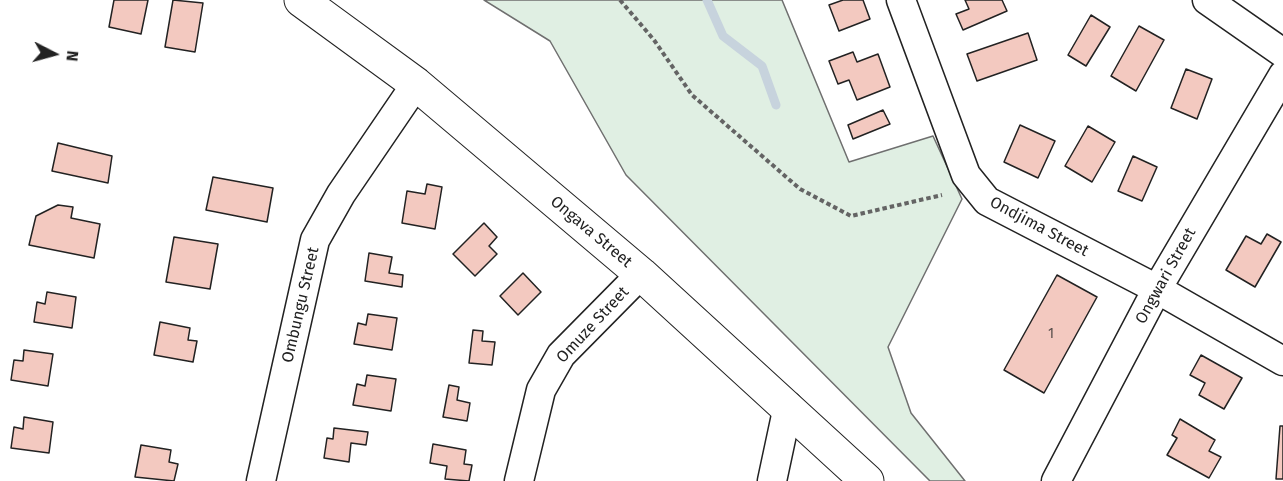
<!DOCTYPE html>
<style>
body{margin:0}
#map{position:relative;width:1283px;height:481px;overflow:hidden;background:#fff;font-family:"Fira Sans",sans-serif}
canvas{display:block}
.north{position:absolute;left:24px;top:24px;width:60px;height:60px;-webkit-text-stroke:4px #fff;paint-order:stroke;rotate:96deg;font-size:16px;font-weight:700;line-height:24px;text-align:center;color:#222}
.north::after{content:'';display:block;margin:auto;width:21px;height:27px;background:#222;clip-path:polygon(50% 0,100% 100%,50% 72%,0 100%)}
</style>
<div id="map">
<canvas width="1283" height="481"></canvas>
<div class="north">N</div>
</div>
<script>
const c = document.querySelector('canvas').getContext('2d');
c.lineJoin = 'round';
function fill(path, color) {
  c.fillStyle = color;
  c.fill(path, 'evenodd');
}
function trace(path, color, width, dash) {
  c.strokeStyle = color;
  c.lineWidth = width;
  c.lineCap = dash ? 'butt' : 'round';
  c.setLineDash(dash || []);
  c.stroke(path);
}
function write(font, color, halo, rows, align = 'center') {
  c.font = font + ' "Fira Sans",sans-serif';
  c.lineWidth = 4.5;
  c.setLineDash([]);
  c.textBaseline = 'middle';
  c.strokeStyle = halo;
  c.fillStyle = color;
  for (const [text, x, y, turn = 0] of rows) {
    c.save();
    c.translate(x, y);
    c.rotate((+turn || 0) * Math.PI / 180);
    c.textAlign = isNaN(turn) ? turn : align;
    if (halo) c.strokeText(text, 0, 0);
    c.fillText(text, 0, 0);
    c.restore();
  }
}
const green = new Path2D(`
 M484,0h298l67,162 84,-26 29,63 -74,148 23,66 54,68h-35l-304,-306 -76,-134z`);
const stream = new Path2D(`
 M707,0l16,36 39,30 14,39`);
const building = new Path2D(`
 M114,0h34l-7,34 -32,-7z
 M173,0l30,3 -8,49 -30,-5z
 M843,0h20l7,19 -31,12 -10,-26z
 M965,0h37l5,11 -44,19 -7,-16 13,-5z
 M1091,15l19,12 -24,39 -18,-11z
 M1139,26l25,14 -28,51 -25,-15z
 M1028,33l9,27 -60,21 -10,-27z
 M853,52l4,10 21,-8 12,33 -33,13 -8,-20 -11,4 -9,-23z
 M1186,69l26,10 -15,40 -26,-11z
 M883,110l7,14 -37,15 -5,-14z
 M1020,125l35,16 -17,37 -34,-16z
 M1088,126l27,16 -23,40 -27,-16z
 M58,143l54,13 -4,27 -56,-12z
 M1133,156l24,11 -15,34 -24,-10z
 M213,177l60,11 -6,34 -61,-12z
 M427,184l15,3 -7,42 -33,-6 5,-32 18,3z
 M58,205l15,2 -2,11 29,6 -6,34 -65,-13 7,-29z
 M484,223l13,14 -8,9 8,8 -22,22 -22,-22z
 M1267,234l14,8 -26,45 -29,-17 20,-34 15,8z
 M174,237l44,7 -8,45 -44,-7z
 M369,253l23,4 -3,16 14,2 -1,12 -37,-6z
 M523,273l18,19 -23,23 -18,-19z
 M1057,275l40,22 -53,96 -40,-23z
 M47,292l29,5 -4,31 -38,-6 3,-20 8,2z
 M368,314l29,4 -5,32 -38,-6 4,-21 8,2z
 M160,322l30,6 -2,12 9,1 -4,21 -39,-7z
 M473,330l10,1 -1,10 13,1 -3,23 -23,-2z
 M24,350l29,4 -5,32 -37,-6 3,-20 9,1z
 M1201,355l41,23 -18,31 -25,-14 6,-12 -15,-8z
 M367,375l29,4 -5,32 -38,-6 4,-21 8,2z
 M449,385l10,2 -2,13 13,3 -3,18 -24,-4z
 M24,417l29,5 -4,31 -38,-5 3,-21 9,2z
 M1180,419l35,21 -6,11 12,6 -12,21 -42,-23 10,-17 -5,-3z
 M1280,426h3v53h-7z
 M334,428l34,4 -2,13 -15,-2 -2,19 -25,-4 3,-20 6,1z
 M433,444l33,6 -2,14 8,1 -3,16 -24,-2 2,-13 -17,-3z
 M141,445l30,5 -2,12 9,2 -4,17 -39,-4z`);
const path = new Path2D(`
 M620,0l34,40 38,55 108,94 51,27 91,-21`);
const minor = new Path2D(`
 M901,0l65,175 21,26 170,88 126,72
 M1207,0l76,53
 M261,481l54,-241 26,-46 75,-110
 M519,481l22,-91 20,-35 80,-81
 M772,481l16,-75
 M1056,481l101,-192 126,-214`);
const tertiary = new Path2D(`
 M301,0l115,84 225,190 226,207`);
const numberNames = [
 ["1",1051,334]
];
const streetNames = [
 ["Ondjima Street",1039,227,28],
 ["Ongava Street",591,232,40],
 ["Ongwari Street",1166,276,-61],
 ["Ombungu Street",301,305,-77],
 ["Omuze Street",593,325,-47]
];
fill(green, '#e0efe3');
trace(green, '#6f6f6f', 1.5);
trace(stream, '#c7d3dd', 9);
fill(building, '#f3c9c0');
trace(building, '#222', 1.5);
trace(minor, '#222', 31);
trace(tertiary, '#222', 35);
trace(path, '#646464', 4, [4.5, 3]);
trace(minor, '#fff', 28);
trace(tertiary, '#fff', 33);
write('14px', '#564c4a', null, numberNames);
write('16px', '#222', '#fff', streetNames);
</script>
